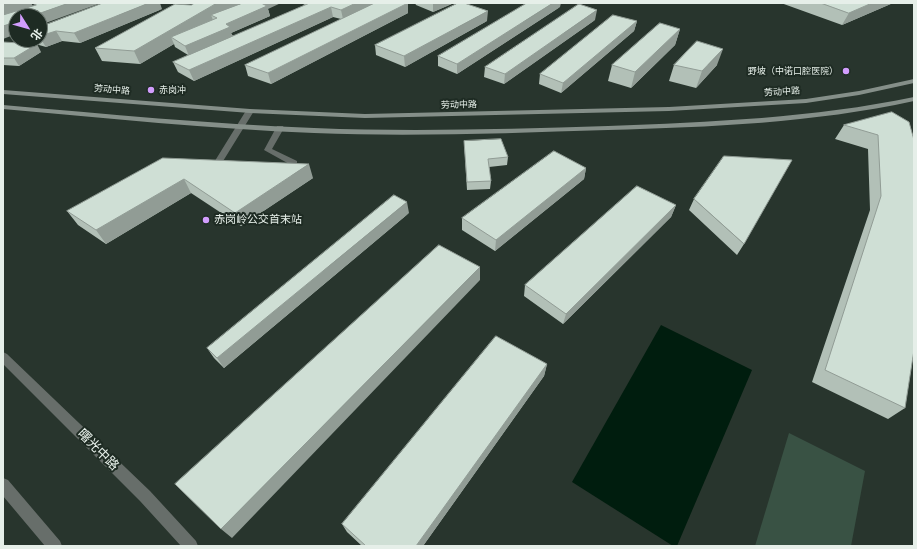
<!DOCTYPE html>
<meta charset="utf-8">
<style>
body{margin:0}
#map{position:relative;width:917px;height:549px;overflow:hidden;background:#28352d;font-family:"PT Sans Narrow","Noto Sans SC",sans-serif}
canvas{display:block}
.frame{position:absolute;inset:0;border:4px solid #e6efe9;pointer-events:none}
.north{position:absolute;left:8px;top:8px;width:40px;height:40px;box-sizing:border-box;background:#1e2b23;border:1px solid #6e7972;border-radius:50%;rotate:127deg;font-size:11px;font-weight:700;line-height:16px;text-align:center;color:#e6efe9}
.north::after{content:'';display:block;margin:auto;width:14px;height:18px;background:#d29dfd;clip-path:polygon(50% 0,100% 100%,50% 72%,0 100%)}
</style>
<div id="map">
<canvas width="917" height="549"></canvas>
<div class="frame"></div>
<div class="north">北</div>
</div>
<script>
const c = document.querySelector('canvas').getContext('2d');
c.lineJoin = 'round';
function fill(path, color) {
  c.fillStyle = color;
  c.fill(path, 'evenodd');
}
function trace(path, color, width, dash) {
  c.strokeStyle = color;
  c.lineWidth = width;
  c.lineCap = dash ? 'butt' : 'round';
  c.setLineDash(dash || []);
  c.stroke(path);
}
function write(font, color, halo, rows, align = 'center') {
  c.font = font + ' "PT Sans Narrow","Noto Sans SC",sans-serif';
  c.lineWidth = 4;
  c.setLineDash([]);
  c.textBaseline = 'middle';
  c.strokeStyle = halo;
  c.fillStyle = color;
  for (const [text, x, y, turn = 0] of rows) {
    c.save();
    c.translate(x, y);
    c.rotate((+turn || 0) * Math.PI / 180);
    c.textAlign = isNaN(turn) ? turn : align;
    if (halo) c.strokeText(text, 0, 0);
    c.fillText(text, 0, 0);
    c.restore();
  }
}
const green = new Path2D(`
 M789,433l76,38 -14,75h-96z`);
const water = new Path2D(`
 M661,325l91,45 -75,176h-4l-101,-64z`);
const service = new Path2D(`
 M247,109h3l4,2 -34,55h-6l-1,-2z
 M277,126h6l1,2 -12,21 25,12v4h-6l-27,-15z`);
const tertiary = new Path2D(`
 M3,352l4,2 143,137 46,50 2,5h-17l-41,-45 -137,-137z
 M3,478l5,2 52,61 2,5h-17l-42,-50z`);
const secondary = new Path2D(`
 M914,79v4l-55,12 -53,8 -137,8 -304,7 -115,-5 -247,-19v-4l247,19 115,5 304,-7 137,-8 53,-8z
 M914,97v4c-101,22 -203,26 -306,29 -98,3 -196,7 -294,3 -104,-4 -207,-15 -311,-24v-4c104,9 207,19 311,23 98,4 196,1 294,-2 103,-4 205,-8 306,-29z`);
const wall = new Path2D(`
 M301,3h106l1,10 -137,71 -23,-8 -3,-11 96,-46 -8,-2 -139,64 -16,-9 -5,-10 15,-7 -13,-8 -1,-3 -34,20 -38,-3 -7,-13 96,-43h47l30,4 2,7 -39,17 2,3 72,-31z
 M415,3h39l-21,9 -17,-7z
 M781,3h112l-51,22z
 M560,7l-103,67 -19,-8v-10z
 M162,9l-82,34 -18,-2 -16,6 -14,-4 -2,-3h10v-13z
 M595,20l-91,64 -20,-7 1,-10z
 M487,21l-82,46 -29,-12 -1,-10z
 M637,21l-3,10 -73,62 -22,-9 1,-10z
 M680,29l-5,16 -44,43 -23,-7 4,-16z
 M3,42l38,10 -22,14 -16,-1z
 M674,65h43l-21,23 -27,-7z
 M892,112l13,296 -17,11 -76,-37 58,-172 -2,-61 -33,-10 9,-14z
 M464,141l44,16 -1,8 -18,2 2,14 -1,8 -23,1z
 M163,158l150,20 -72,48 -50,-33 -85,51 -28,-19 -11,-14z
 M586,168l-2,11 -89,72 -33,-21v-12z
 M694,199l50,45 -7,11 -48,-45z
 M676,205l-5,12 -108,107 -39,-28 1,-11z
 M409,213l-185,155 -10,-10 -7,-10z
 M547,364l-3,12 -121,170h-61l-15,-14 -5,-8z`);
const shadedWall = new Path2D(`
 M7,3h24l2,3 -30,10v-12z
 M69,3h32l-61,22v-9h-8z
 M149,3h11l2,6 -82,34 -6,-10z
 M217,3h24l-24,15 -6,-3 2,5 -42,17 3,7 -34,20 -6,-13z
 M260,3h21l-13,6 2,7 -39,17 2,4 -44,19 -4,-10 41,-22z
 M356,3h19l-32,16 -2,-9z
 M408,3v10l-137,71 -3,-11z
 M433,3h21l-21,9z
 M553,3h8l-1,4 -103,67v-10z
 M872,3h21l-51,22 7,-12z
 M331,7l2,10 -139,64 -5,-11z
 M597,10l-2,10 -91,64 1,-10z
 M488,11l-1,10 -82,46 -1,-11z
 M637,21l-3,10 -73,62 2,-10z
 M16,22v12l-13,5v-13z
 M680,29l-5,16 -44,43 4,-16z
 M56,31l6,10 -16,6 -6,-9v-2z
 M37,44l4,8 -22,14 -5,-8z
 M723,49l-6,16 -21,23 6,-17z
 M309,164l4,14 -72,48 -6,-13z
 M586,168l-2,11 -89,72 1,-11z
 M184,179l7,14 -85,51 -10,-14z
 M407,202l2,11 -185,155 -7,-10z
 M676,205l-5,12 -108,107 3,-10z
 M480,267v13l-248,258 -11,-9z
 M547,364l-3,12 -121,170h-7z`);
const building = new Path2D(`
 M32,3h37l-37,13h-16v6l-13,4v-11l33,-10z
 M103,3h46l-75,30 -18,-2 -16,5v-9z
 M195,3h22l-83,48 -39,-3 80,-44 16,1z
 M243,3h18l6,3 -41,18 4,3 -45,19 -14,-9 46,-19 -6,-3z
 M310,3h46l-15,7 -10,-3 -142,63 -16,-8z
 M375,3h33l-140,70 -23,-8z
 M458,3h6l24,8 -84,45 -29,-11z
 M527,3h26l-96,61 -19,-8z
 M821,3h51l-23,10z
 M579,4l18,6 -92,64 -20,-7z
 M613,15l24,6 -74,62 -23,-9z
 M660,23l20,6 -45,43 -23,-7z
 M697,41l26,8 -21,22 -28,-6z
 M3,42l34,2 -23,14h-11z
 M892,112l17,10 5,18v210l-9,58 -80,-38 56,-174 -3,-61 -34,-10z
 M501,139l7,18 -20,2 3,22 -24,1 -3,-41z
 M554,151l32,17 -90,72 -34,-22z
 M724,156l68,4 -48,84 -50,-45z
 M163,158l146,6 -74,49 -51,-34 -88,51 -29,-19z
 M637,186l39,19 -110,109 -41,-29z
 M394,195l13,7 -190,156 -10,-10z
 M439,245l41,22 -259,262 -46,-45z
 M496,336l51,28 -131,182h-50l-24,-22z`);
const markers = [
 [846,71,4,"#d29dfd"],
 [151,90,4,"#d29dfd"],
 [206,220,4,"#d29dfd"]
];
const farPoinames = [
 ["野坡（中诺口腔医院）",838,71],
 ["赤岗冲",159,90,"left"]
];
const farStreetnames = [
 ["劳动中路",112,90,5],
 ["劳动中路",782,92,-4],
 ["劳动中路",459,105,-1]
];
const poiNames = [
 ["赤岗岭公交首末站",214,220]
];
const nearStreetnames = [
 ["曙光中路",98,450,45]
];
fill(green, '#395244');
fill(water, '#001d0e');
fill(service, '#676e6a');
fill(tertiary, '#676e6a');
fill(secondary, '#858f89');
fill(wall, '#b2c0b7');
fill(shadedWall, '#919c95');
fill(building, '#cfdfd5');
trace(building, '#919c95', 1);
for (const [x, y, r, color] of markers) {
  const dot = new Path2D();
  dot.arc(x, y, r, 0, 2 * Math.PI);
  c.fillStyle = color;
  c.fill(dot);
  trace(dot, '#1e2b23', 1.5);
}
write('9px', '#e6efe9', '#1e2b23', farPoinames, 'right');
write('9px', '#e6efe9', '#1e2b23', farStreetnames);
write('11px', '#e6efe9', '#1e2b23', poiNames, 'left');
write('13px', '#e6efe9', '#1e2b23', nearStreetnames);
</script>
